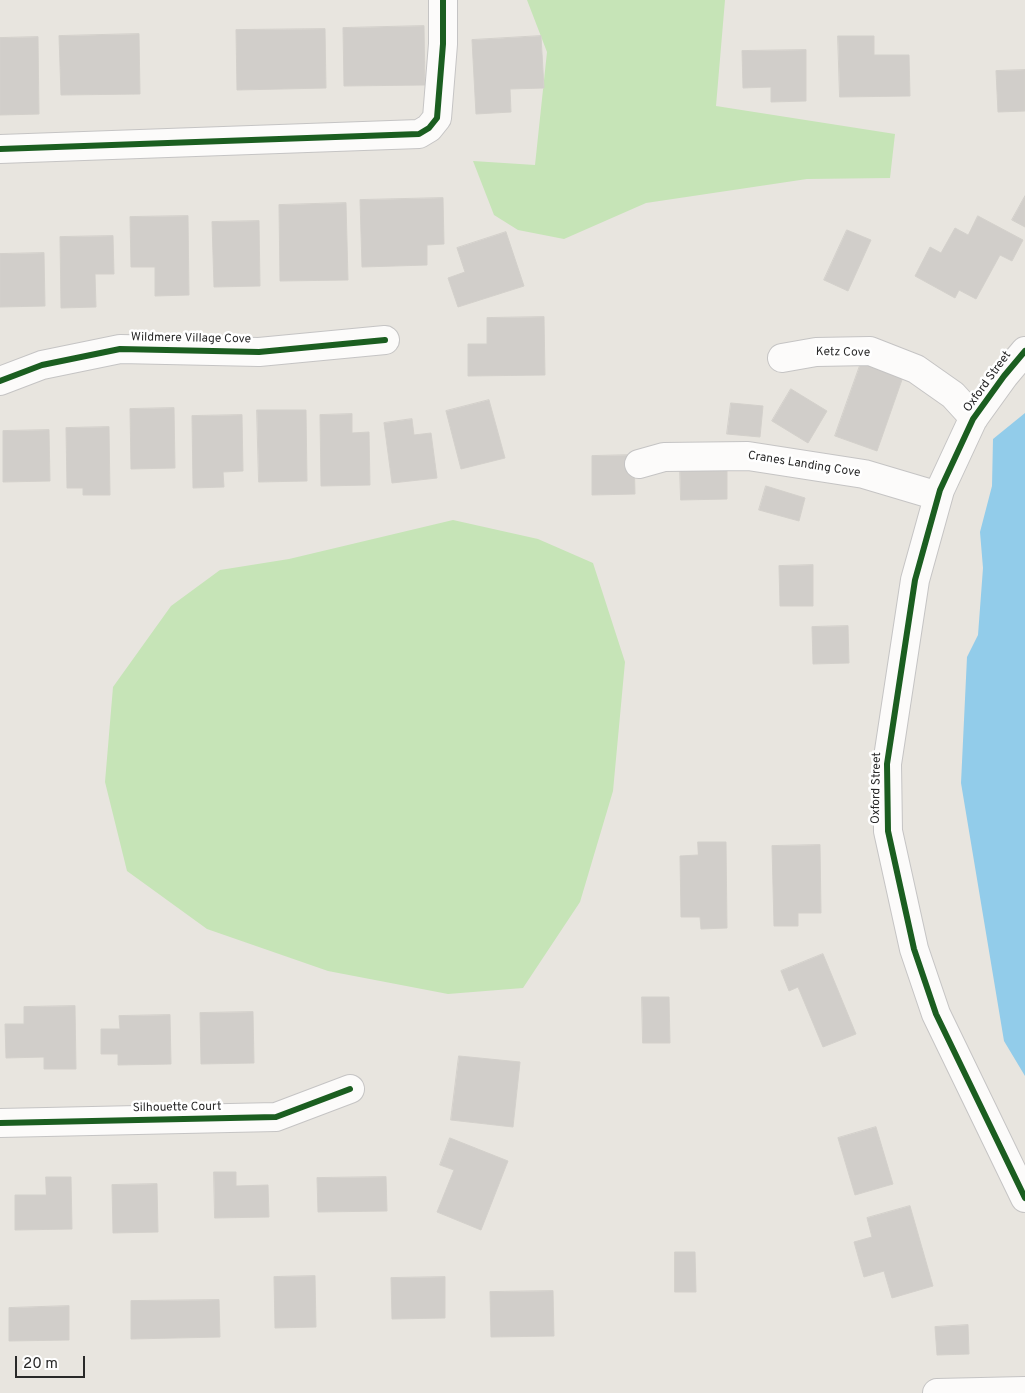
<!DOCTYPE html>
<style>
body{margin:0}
#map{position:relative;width:1025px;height:1393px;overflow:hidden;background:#e8e5df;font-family:Overpass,sans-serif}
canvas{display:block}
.scale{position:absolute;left:15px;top:1356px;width:70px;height:22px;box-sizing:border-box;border:2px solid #292929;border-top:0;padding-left:6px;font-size:15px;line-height:18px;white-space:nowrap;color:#292929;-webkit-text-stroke:4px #fff;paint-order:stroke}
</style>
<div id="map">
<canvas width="1025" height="1393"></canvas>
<div class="scale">20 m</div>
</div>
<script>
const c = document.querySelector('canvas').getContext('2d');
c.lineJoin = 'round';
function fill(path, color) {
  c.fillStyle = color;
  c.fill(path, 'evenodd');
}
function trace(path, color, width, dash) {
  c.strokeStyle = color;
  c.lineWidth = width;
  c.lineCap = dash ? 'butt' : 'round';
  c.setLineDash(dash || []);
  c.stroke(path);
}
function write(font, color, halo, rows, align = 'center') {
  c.font = font + ' Overpass,sans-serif';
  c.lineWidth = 5;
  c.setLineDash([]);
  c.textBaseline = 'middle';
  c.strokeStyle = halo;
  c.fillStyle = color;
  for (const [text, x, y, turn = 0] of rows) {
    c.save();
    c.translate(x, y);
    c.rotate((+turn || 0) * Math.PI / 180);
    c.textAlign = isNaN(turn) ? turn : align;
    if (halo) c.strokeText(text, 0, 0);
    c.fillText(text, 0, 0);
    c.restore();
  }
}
const green = new Path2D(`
 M527,0h198l-9,106 179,28 -5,44 -83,1 -161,24 -82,36 -46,-9 -24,-15 -21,-54 62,4 12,-113z
 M453,520l85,19 55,24 32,99 -12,129 -33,111 -57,86 -75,6 -120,-23 -121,-42 -80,-58 -22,-89 8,-95 58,-81 49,-36 69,-11z`);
const water = new Path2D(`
 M1025,413v663l-21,-35 -43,-258 6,-126 11,-22 5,-67 -3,-36 12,-46 1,-47z`);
const building = new Path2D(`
 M424,26l1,59 -81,1 -1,-58z
 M325,29l1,59 -89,2 -1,-60z
 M139,34l1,60 -79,1 -2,-59z
 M541,36l3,52 -34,1 1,23 -35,2 -4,-74z
 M838,36h36v19h35l1,41 -70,1z
 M38,37l1,77 -39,1v-77z
 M806,50v51l-35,1v-15l-28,1 -1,-37z
 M1025,70v41l-27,1 -2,-41z
 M1025,196v31l-13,-7z
 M443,198l1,46 -17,1v20l-65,2 -2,-67z
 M346,203l2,77 -68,1 -1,-76z
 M188,216l1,79 -34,1v-29h-24l-1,-50z
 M978,216l45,24 -11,21 -12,-6 -24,44 -17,-9 -4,8 -40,-22 15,-29 11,6 14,-25 13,7z
 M259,221l1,65 -46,1 -2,-65z
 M847,230l24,10 -23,51 -24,-11z
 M506,232l18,54 -66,21 -10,-29 17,-6 -8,-24z
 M113,236l1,38h-19l1,33 -35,1 -1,-71z
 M44,253l1,53 -45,1v-53z
 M544,317l1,58 -77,1v-32h19v-26z
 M862,360l42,14 -27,77 -42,-15z
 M791,389l36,22 -19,32 -36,-22z
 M489,400l16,58 -44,11 -15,-58z
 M731,403l32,3 -3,31 -33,-3z
 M174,408l1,60 -44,1 -1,-60z
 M257,410h49l1,71 -48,1z
 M352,414v19l17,-1 1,53 -49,1 -1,-71z
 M242,415l1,56 -20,1 1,15 -31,1 -1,-72z
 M412,419l2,16 17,-2 6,45 -45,5 -8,-60z
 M109,427l1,68h-27v-7h-16l-1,-60z
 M49,430l1,51 -47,1v-51z
 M634,455l1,39 -43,1v-39z
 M680,468h47v31l-46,1z
 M766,486l39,12 -6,23 -40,-11z
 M813,565v41h-33l-1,-40z
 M848,626l1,37 -36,1 -1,-37z
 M698,842h28l1,86 -26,1 -1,-12h-19l-1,-61 18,-1z
 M820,845l1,68h-23v13h-24l-2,-80z
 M823,954l33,80 -33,13 -25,-60 -9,4 -8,-20z
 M642,997h27l1,46h-27z
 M75,1006l1,63h-32v-12l-38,1 -1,-34h19v-17z
 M253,1012l1,51 -53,1 -1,-51z
 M170,1015l1,49 -53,1v-11h-17v-25h19l-1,-13z
 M459,1056l61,6 -7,65 -62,-7z
 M876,1127l17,57 -38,11 -17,-57z
 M450,1138l58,23 -27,69 -44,-18 17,-42 -14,-5z
 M214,1172h22v14l32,-1 1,32 -54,1z
 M46,1177h25l1,52 -57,1v-35h31z
 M386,1177l1,34 -69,1 -1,-34z
 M157,1184l1,48 -45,1 -1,-48z
 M910,1206l23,80 -41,12 -8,-27 -20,6 -10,-35 18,-5 -5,-19z
 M675,1252h20l1,40h-21z
 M315,1276l1,51 -41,1 -1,-51z
 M445,1277v41l-53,1 -1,-41z
 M553,1291l1,45 -63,1 -1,-45z
 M219,1300l1,37 -89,2v-38z
 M69,1306v34l-60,1v-33z
 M968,1325l1,29 -32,1 -2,-28z`);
const minor = new Path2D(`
 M0,149l419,-15 10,-6 8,-10 6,-74v-44
 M1025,351l-21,25 -31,43 -33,71 -25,90 -28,184 1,67 26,118 22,65 89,184
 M782,358l34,-6 54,-1 46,18 37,26 21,23
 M0,381l42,-16 78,-16 139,3 126,-12
 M639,464l25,-7 84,-1 116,18 74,22
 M0,1123l276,-6 74,-28
 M937,1393l88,-2`);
const cycleway = new Path2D(`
 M0,149l419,-15 10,-6 8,-10 6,-74v-44
 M1025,351l-21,25 -31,43 -33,71 -25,90 -28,184 1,67 26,118 22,65 89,184
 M0,381l42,-16 78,-16 139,3 126,-12
 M0,1123l276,-6 74,-28`);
const streetNames = [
 ["Wildmere Village Cove",191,339,1],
 ["Ketz Cove",843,353,1],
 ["Oxford Street",988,382,-54],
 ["Cranes Landing Cove",804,465,9],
 ["Oxford Street",877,788,-89],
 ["Silhouette Court",177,1108,-1]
];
fill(green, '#c6e4b7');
fill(water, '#92ccea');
fill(building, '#d1ceca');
trace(building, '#d3d0cb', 1);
trace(minor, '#c5c4c4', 30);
trace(minor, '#fcfbfa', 28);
trace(cycleway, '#1b5e20', 6);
write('12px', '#292929', '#fff', streetNames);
</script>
